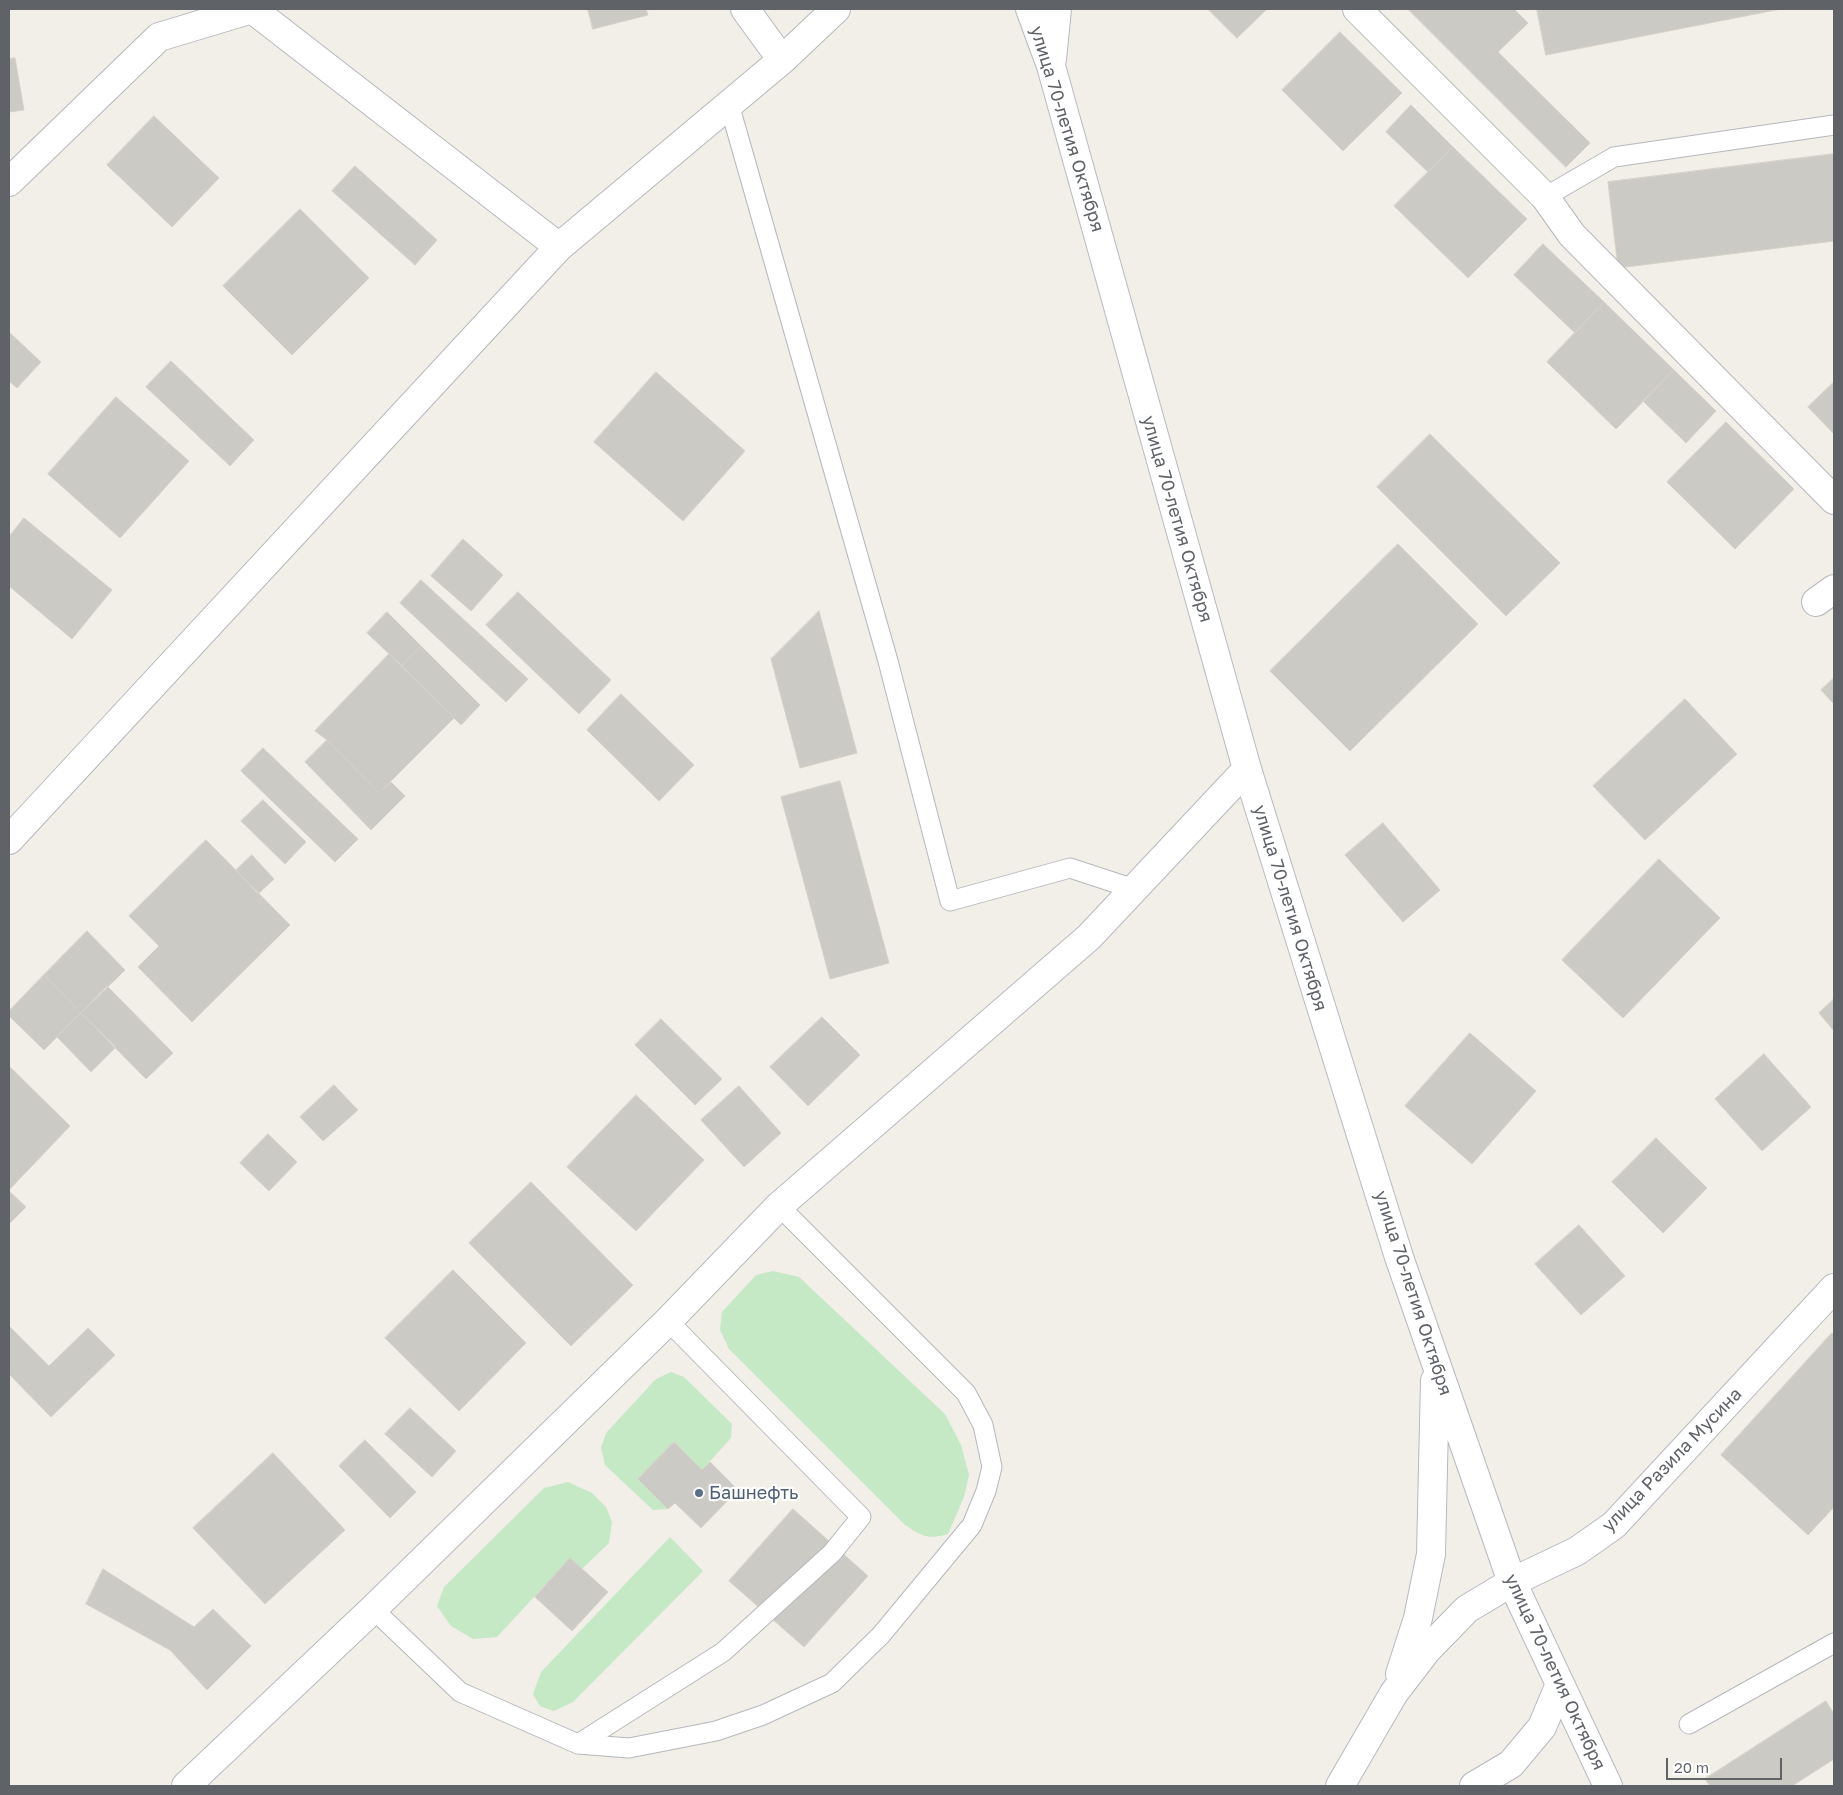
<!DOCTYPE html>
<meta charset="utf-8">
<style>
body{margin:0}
#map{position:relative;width:1843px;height:1795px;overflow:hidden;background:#f1efe8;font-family:"Golos Text",sans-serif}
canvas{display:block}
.frame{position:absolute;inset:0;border:10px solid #5f6368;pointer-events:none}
.scale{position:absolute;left:1666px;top:1758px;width:116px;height:22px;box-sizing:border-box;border:2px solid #5f6368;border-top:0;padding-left:6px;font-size:15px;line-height:18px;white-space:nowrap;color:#5f6368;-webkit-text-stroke:4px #fff;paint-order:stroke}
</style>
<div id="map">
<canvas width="1843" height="1795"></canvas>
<div class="frame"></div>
<div class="scale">20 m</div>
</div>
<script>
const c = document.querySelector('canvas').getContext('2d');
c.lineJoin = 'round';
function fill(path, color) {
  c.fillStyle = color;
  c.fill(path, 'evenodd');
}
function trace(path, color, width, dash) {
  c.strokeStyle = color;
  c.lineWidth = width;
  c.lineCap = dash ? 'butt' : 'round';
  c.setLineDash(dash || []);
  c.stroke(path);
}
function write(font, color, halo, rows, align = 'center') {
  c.font = font + ' "Golos Text",sans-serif';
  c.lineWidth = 4.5;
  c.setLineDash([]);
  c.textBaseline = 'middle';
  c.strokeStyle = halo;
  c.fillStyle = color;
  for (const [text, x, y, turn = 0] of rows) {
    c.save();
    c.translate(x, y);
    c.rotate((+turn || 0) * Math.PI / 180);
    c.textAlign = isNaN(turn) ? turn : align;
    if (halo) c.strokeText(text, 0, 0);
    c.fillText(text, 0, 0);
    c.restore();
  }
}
const green = new Path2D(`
 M773,1271l26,6 146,137 16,31 8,30 -5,22 -16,37c-20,6 -27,2 -44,-10l-175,-175 -9,-19 2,-18 34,-37z
 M671,1372l13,5 48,47 -1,14 -29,32 -28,-28 -36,36 30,31 -15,1 -48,-45 -4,-17 5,-15 50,-54z
 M568,1482l24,11 14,14 6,15 -3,21 -27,26 -12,-11 -73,79 -24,2 -22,-13 -14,-20 7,-19 100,-99z
 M670,1537l33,34 -130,131 -19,9 -14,-5 -7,-12 8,-22z`);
const building = new Path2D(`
 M588,9h58l2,6 -55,14z
 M1208,9h59l-30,29z
 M1408,9h106l14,14 -30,29 92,91 -24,24z
 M1537,9h244l-235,46z
 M1340,32l62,61 -59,58 -61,-61z
 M15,58l9,52 -15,2v-53z
 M1411,105l42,42 -25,25 -42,-40z
 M154,116l65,62 -47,49 -65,-62z
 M1453,147l74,72 -59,59 -74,-72z
 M1834,154v87l-216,27 -10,-86z
 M355,166l82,74 -22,25 -83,-74z
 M300,209l69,69 -77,77 -69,-69z
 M1543,244l61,58 -29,31 -61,-58z
 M1604,302l70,68 -58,59 -69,-67z
 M9,332l32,30 -24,26 -8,-7z
 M171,361l83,79 -24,26 -84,-79z
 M1674,370l42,41 -30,32 -43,-42z
 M656,372l89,79 -62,70 -89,-79z
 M1834,382v52l-26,-27z
 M116,397l73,64 -69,77 -72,-64z
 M1726,422l68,67 -59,60 -68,-67z
 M1430,434l130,129 -54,53 -129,-129z
 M24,518l88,72 -40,49 -63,-53v-49z
 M463,539l40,36 -32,36 -40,-35z
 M1398,544l80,80 -128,127 -80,-80z
 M421,580l107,99 -22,23 -106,-99z
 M518,592l93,88 -32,34 -93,-89z
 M819,611l38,142 -57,15 -29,-109z
 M387,612l34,34 -19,20 -35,-33z
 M421,646l59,59 -19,20 -59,-59z
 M389,654l65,64 -75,75 -52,-53 -12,-9z
 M1834,678v26l-13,-14z
 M621,694l73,71 -35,36 -72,-71z
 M1685,699l52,55 -92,86 -52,-54z
 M327,740l52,53 12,-11 14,14 -34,34 -66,-68z
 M263,748l95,91 -23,23 -94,-91z
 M840,781l49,182 -59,16 -49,-182z
 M263,800l43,42 -21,22 -44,-43z
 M1383,823l57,67 -37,32 -58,-67z
 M206,840l84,85 -98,97 -54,-55 21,-21 -30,-30z
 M252,855l22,24 -16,15 -22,-24z
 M1659,859l61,59 -97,100 -61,-58z
 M87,931l38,39 -44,43 -37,-38z
 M44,975l37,38 -37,37 -35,-34v-5z
 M107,986l66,67 -27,26 -65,-66z
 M1834,999v32l-15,-18z
 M81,1013l35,34 -25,25 -34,-35z
 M822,1017l38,38 -52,51 -38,-39z
 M661,1019l61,60 -27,26 -60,-60z
 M1470,1033l66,58 -64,73 -67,-58z
 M1764,1054l47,53 -49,44 -47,-52z
 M9,1066l61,60 -61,64z
 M334,1085l24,25 -35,31 -23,-24z
 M739,1086l42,47 -37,34 -43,-47z
 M636,1095l68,65 -68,71 -69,-64z
 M268,1134l29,28 -28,29 -29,-28z
 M1656,1138l51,50 -44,45 -51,-51z
 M531,1182l102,103 -62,61 -102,-103z
 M9,1191l17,16 -17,17z
 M1579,1225l46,51 -44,39 -46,-51z
 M453,1270l73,73 -67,68 -74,-73z
 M9,1326l40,40 39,-38 27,27 -64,62 -42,-43z
 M1832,1333l2,2v172l-26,28 -87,-80z
 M410,1408l46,43 -24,26 -47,-43z
 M365,1440l51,52 -26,26 -51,-52z
 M674,1442l28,28 8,-8 28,28 -37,38 -26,-25 -7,6 -30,-30z
 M273,1453l72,77 -80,74 -72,-76z
 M793,1509l75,67 -64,71 -75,-66z
 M570,1558l38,34 -36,39 -37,-34z
 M103,1569l91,58 19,-18 38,37 -44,44 -37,-40 -84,-46z
 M1826,1701l8,13v45l-42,27h-82l-5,-7z`);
const lane = new Path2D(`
 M729,104l159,557 62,240 120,-33 64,21
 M1545,197l69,-40 220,-32
 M373,1609l87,83 118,52 145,-92 109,-99 29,-36 -193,-196
 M1689,1724l145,-81
 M578,1744l51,4 87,-17 47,-16 69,-32 49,-48 91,-110 14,-34 6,-24 -9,-42 -17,-32 -187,-187`);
const street = new Path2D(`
 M745,9l37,51
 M1357,9l188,188 27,38 262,265
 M9,182l150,-145 93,-28 307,238
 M1816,602l18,-13
 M9,840l550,-593 223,-187 54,-51`);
const secondary = new Path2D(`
 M1030,9l21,57 196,703 152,488 113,325 96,204
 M1052,59l5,-50
 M1400,1674l18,-56 13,-64 4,-173
 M186,1786l187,-177 295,-288 111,-115 310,-269 158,-168
 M1340,1786l54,-93 33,-43 40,-41 45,-27 65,-31 37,-26 220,-237
 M1474,1786l37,-22 31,-37 18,-43`);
const markers = [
 [699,1493,5,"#5c6f8a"]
];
const streetNames = [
 ["улица 70-летия Октября",1067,129,73],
 ["улица 70-летия Октября",1177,519,74],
 ["улица 70-летия Октября",1290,908,73],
 ["улица 70-летия Октября",1413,1293,72],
 ["улица Разила Мусина",1672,1460,-46],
 ["улица 70-летия Октября",1555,1672,65]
];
const serviceNames = [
 ["Башнефть",709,1493]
];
fill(green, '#c5e8c5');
fill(building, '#cccac5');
trace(building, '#d6d1c6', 1);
trace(lane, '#b5b8bc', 21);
trace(street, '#b5b8bc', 30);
trace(secondary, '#b6babf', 30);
trace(lane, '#fff', 19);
trace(street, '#fff', 28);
trace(secondary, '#fff', 28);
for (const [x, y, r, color] of markers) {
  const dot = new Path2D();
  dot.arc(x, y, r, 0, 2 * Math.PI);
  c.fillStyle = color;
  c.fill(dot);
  trace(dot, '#fff', 2);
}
write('18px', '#5f6368', '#fff', streetNames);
write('18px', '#4e5e75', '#fff', serviceNames, 'left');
</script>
